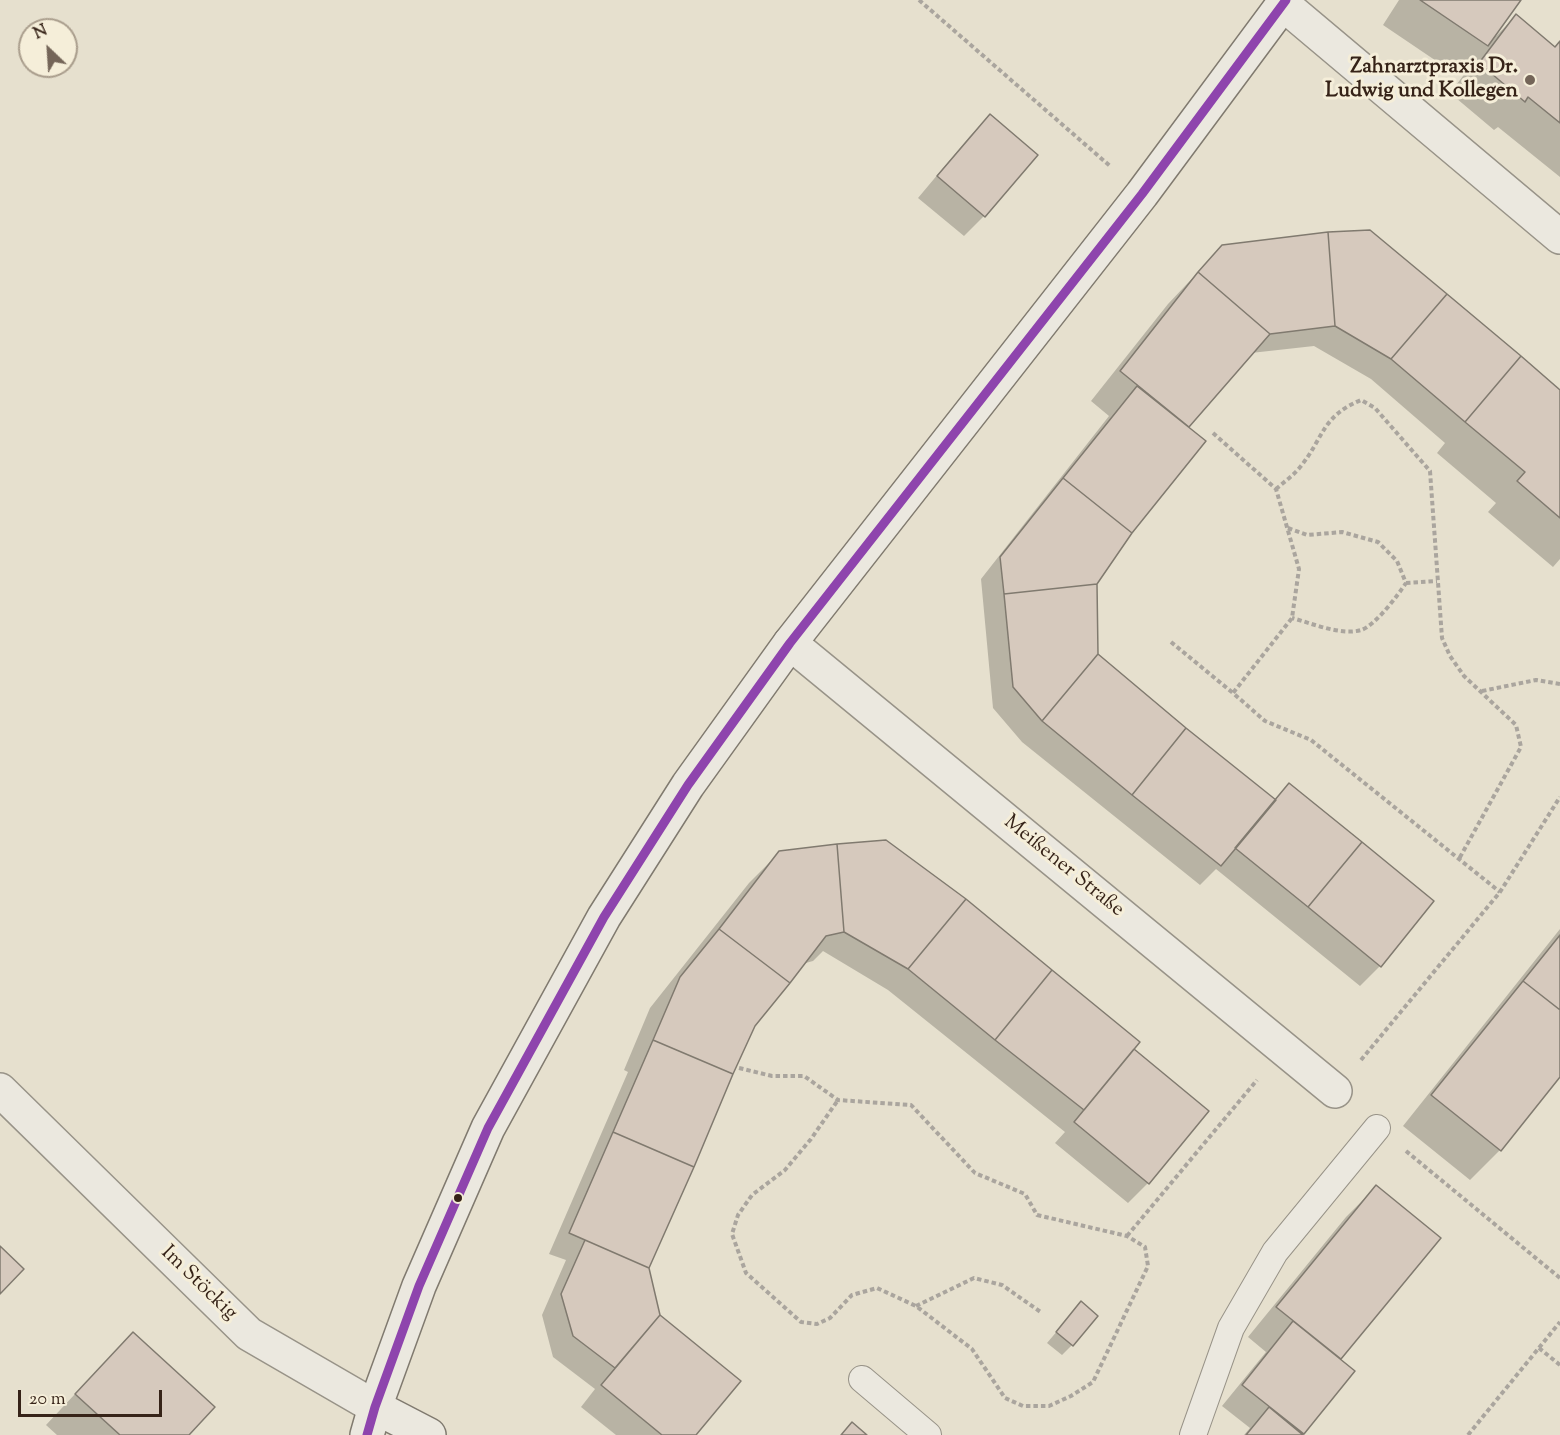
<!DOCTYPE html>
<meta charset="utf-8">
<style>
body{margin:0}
#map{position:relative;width:1560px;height:1435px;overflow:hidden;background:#e6e0ce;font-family:"Sorts Mill Goudy",serif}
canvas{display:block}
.north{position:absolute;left:18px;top:18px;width:60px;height:60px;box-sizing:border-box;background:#f5eed9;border:2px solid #a99d8c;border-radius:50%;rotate:335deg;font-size:16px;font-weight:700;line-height:24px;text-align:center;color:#362318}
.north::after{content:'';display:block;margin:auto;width:21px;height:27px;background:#746558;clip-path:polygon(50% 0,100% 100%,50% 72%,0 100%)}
.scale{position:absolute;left:18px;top:1390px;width:144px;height:27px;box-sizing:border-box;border:3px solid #362318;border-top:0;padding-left:8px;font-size:18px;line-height:21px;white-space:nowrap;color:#362318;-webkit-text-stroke:4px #f5eed9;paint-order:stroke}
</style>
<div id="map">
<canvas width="1560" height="1435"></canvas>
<div class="north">N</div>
<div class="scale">20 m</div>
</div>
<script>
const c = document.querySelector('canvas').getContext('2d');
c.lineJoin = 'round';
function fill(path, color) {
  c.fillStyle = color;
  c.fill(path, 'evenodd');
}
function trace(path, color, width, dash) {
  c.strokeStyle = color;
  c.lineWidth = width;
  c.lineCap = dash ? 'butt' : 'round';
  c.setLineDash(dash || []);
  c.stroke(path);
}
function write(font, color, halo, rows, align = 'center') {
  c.font = font + ' "Sorts Mill Goudy",serif';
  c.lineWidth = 6;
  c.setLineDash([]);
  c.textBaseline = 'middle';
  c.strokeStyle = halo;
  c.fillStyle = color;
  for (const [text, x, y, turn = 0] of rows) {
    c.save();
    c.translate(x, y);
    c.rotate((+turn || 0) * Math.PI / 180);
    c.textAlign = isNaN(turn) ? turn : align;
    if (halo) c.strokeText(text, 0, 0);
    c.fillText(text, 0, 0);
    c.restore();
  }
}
const shadow = new Path2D(`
 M1399,0h120l-24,35 1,1 20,-20 38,32 6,-5v134l-62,-50 -4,3 -44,-37 26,-34 -1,-2 -18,18 -74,-50z
 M990,116l-6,100 -20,20 -46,-38 52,-62z
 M1202,268l358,124v167l-7,8 -65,-55 8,-9 -59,-50 8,-10 -74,-64 -57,-33 -63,7 -64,74 -56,105 -36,52 1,70 178,146 15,-15 91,181 -20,20 -144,-117 -16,16 -178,-143 -29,-34 -12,-129 128,-163 -18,-15 77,-97z
 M779,853l353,196 16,134 -20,20 -73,-60 10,-11 -177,-142 -65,-39 -10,10 -11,3 -48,61 -106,243 11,48 80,65 -45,54h-78l-35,-28 14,-18 -42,-32 -11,-42 24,-55 -17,-6 79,-182 -4,-2 26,-62 99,-125z
 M1560,929v146l-60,75 -30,30 -67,-54z
 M1376,1187l63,51 -100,122 14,12 -52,63h-57l6,-7 -28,-22 44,-54 -18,-15 98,-120z
 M1081,1303l-9,42 -10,10 -15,-12z
 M104,1363l83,72h-130l-11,-10z`);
const building = new Path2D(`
 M1420,0h101l-33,46z
 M1516,14l39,33 5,-6v82l-32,-26 -3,5 -46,-39z
 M990,114l48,41 -53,62 -48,-41z
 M1370,230l77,64 -56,65 -56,-33 -7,-94z
 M1328,232l7,94 -65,8 -72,-62 24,-27z
 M1198,272l72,62 -81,93 -69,-56z
 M1447,294l74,62 -56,66 -74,-63z
 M1521,356l39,34v128l-43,-37 8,-9 -60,-50z
 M1137,386l69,55 -74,92 -69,-55z
 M1063,478l69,55 -35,51 -93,10 -4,-37z
 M1097,584l1,70 -56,67 -29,-34 -9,-93z
 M1098,654l88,74 -54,67 -90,-74z
 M1186,728l90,72 -55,66 -89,-71z
 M1289,783l73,59 -54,65 -73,-59z
 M886,840l80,59 -58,70 -64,-37 -7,-88z
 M1362,842l72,59 -53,66 -73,-60z
 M837,844l7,88 -18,4 -36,47 -71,-54 60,-78z
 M966,899l86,71 -57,70 -87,-71z
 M719,929l71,54 -35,43 -22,48 -80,-34 27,-63z
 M1560,935v75l-37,-29z
 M1052,970l88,72 -56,68 -89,-70z
 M1523,981l37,29v67l-59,74 -70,-56z
 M653,1040l80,34 -39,93 -81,-35z
 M1134,1049l75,62 -60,73 -75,-62z
 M613,1132l81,35 -45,101 -80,-35z
 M1376,1185l65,53 -100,121 -65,-52z
 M585,1240l64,28 11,47 -45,53 -42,-32 -12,-42z
 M0,1246l24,23 -24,25z
 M1081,1301l17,15 -25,30 -17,-14z
 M660,1315l81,66 -45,54h-34l-61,-50z
 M1293,1321l62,50 -51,63 -62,-49z
 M133,1332l82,75 -26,28h-69l-45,-41z
 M1269,1407l34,28h-57z
 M852,1422l15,13h-26z`);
const path = new Path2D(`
 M919,0l191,166
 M1213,433l63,56 23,80 -7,49 -59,75 32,28 46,19 189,152
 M1276,489c8,-7 18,-14 25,-23 23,-29 21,-50 60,-66l14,8 55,63 12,167 8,18 14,20 52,49 5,22 -62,112
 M1288,528l19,7 35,-3 36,10 19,19 9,22c-8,12 -31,43 -45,47 -20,6 -50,-7 -69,-12
 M1406,583l31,-2
 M1171,642l62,51
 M1482,691l54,-11 24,4
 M1361,1060l139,-168 60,-95
 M739,1068l33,8h32l34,24 73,5 64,68 50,21 12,21 90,21 18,11 3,19 -55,116 -22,14 -22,10h-26l-18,-8 -33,-49 -56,-43 -39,-18 -25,7 -22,23 -13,6 -16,-2 -55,-49 -14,-39 6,-19 14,-20 33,-25 26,-31 27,-39
 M1406,1151l154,127
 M1127,1236l130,-156
 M916,1306l58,-28 28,7 40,28
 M1539,1348l21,17
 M1468,1435l92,-113`);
const service = new Path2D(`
 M862,1379l66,56
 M1193,1435l38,-107 44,-76 102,-124`);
const minor = new Path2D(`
 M1283,4l277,233
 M790,643l545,448`);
const tertiary = new Path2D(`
 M0,1090l249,244 126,73`);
const secondary = new Path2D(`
 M375,1407l54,28
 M367,1435l8,-28 44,-121 69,-158 116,-211 84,-132 102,-142 352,-449 144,-194`);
const bus1 = new Path2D(`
 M367,1435l8,-28 44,-121 69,-158 116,-211 84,-132 102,-142 352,-449 144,-194`);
const markers = [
 [1530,80,6,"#746558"],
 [458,1198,5,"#362318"]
];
const poiNames = [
 ["Zahnarztpraxis Dr.",1518,68],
 ["Ludwig und Kollegen",1518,92]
];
const streetNames = [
 ["Meißener Straße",1063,867,39],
 ["Im Stöckig",198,1284,44]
];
fill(shadow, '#0003');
fill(building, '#d6c9bd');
trace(building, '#807a6f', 1.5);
trace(service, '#989388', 28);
trace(minor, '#989388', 36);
trace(tertiary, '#989388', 36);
trace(secondary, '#807a6f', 36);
trace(path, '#aaa59e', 4, [4.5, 3]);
trace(service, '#ebe8df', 26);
trace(minor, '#ebe8df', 33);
trace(tertiary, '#ebe8df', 33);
trace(secondary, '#ebe8df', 33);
trace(bus1, '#8e44ad', 9);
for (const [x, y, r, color] of markers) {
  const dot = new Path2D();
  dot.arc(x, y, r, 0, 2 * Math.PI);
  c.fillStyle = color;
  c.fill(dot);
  trace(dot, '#f5eed9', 2);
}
write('bold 21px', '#362318', '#f5eed9', poiNames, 'right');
write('21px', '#362318', '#f5eed9', streetNames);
</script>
